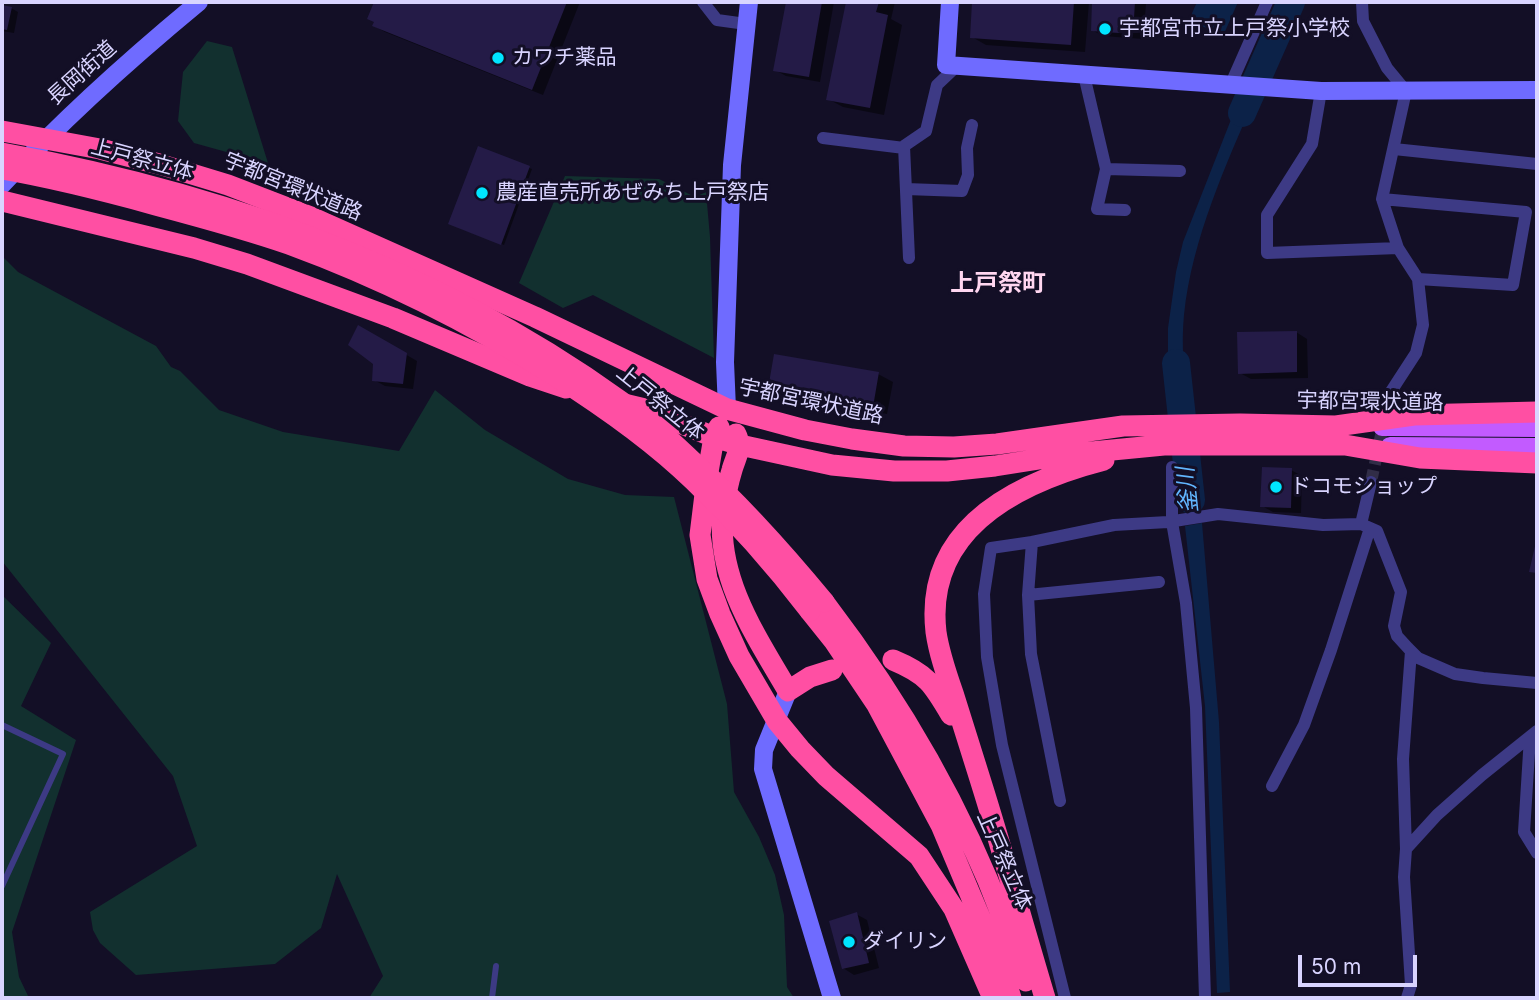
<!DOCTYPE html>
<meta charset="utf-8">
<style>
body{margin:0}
#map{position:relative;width:1539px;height:1000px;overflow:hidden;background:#130f26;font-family:Inter,sans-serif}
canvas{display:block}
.frame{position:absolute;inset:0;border:4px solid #d9d4ff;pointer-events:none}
.scale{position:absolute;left:1298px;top:955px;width:119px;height:32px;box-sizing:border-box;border:4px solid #d9d4ff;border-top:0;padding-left:9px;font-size:21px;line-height:24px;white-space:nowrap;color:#d9d4ff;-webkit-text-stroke:5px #130f26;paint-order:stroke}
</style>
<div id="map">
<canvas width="1539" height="1000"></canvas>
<div class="frame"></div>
<div class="scale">50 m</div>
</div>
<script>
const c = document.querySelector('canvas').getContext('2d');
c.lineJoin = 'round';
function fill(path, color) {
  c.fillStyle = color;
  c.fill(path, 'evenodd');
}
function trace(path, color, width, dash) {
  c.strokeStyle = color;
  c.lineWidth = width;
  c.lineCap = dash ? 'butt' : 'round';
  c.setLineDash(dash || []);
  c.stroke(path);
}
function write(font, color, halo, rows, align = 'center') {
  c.font = font + ' Inter,"Noto Sans JP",sans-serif';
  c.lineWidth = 6;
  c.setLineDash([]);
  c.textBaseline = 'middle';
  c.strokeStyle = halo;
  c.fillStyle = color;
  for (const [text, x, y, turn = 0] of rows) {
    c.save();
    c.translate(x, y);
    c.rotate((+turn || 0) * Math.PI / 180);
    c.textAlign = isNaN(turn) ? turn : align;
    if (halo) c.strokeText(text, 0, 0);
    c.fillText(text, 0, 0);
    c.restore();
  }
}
const green = new Path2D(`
 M207,41l25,6 40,129 -42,-23 -36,-10 -16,-22 5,-49z
 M565,176l94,3 36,18 11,-5 4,45 4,121 -121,-63 -30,13 -44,-25z
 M2,256l16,16 138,74 15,21 9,4 39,39 64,22 116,19 36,-61 50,40 83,49 57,16 49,2 53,207 7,88 25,45 16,38 9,40 3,72 7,11h-425l14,-22 -46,-102 -16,54 -46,36 -139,11 -36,-32 -7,-13 -3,-18 107,-66 -24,-70 -171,-215z
 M2,595l49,48 -30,63 55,34 -64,192 7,45 10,21h-27z`);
const water = new Path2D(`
 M1197,2h41l-15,34 -34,-16z
 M1281,2h15l-29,70 -14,-2z
 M1241,94l15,1c-30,70 -64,143 -72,220 -3,30 0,58 4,87l-16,-1 -4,-41v-32l8,-56 7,-30z
 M1198,463l3,46 -17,2 -6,-47z
 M1202,523l17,199 11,270 -13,1 -12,-287 -20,-180z`);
const shadow = new Path2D(`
 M376,2l7,3 1,-3h196l-37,93 -158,-63 -11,-6 2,-4 -7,-4z
 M787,2h47l-14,80 -34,-6 -11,-6z
 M848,2h47l-4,17 11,6 -18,90 -41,-8 -15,-8z
 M974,2h115l-4,50 -99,-7 -14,-8z
 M1094,2h47l5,2 -3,35 -40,-3 -11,-6z
 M2,7l9,1 7,4 -4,21 -12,-2z
 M529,168l3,1 -28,76 -43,-16 -11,-6z
 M358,327l59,34 -4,28 -28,-3 -11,-6 1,-17z
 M1296,332l11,7 1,39 -57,1 -11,-6z
 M878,374l15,8 -6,32 -103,-18 -14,-8z
 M1291,470l11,6 -1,37 -28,-1 -11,-6z
 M856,914l11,6 12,48 -25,7 -11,-7z`);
const river = new Path2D(`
 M1242,113l49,-111
 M1176,363l15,137`);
const building = new Path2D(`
 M374,2l8,1 185,-1 -35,88 -160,-64 2,-4 -7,-3z
 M786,2h36l-13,75 -36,-6z
 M846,2h33l-3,10 12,3 -18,93 -44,-8z
 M972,2h102l-3,43 -101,-7z
 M1092,2h43l-2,32 -42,-3z
 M2,5l10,2 -5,23 -5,-1z
 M478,146l52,20 -29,79 -53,-21z
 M358,325l49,28 -4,31 -31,-3 1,-17 -25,-19z
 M1297,331v41l-59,2 -1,-42z
 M774,354l105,18 -6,35 -105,-18z
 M1262,467l30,1 -1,40 -31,-1z
 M1536,542h1v31l-8,-1z
 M857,912l12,51 -27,6 -13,-48z`);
const streetTunnel = new Path2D(`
 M1371,482l19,-89`);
const lane = new Path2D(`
 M2,725l61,29 -61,132
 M492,998l4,-32`);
const street = new Path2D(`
 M703,2l14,18 29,4
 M1362,2l1,19 24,47 19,23 -24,108 16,49 20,31 5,46 -7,28 -26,40
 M1084,75l22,94 -9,40 28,1
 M1230,86l37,-84
 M1321,91l-9,53 -45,71v38l131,-5
 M823,138l81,10
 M1394,149l143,15
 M1106,169l74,2
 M906,189l56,2 6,-16 -1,-27 5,-23
 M1382,199l144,13 -13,73 -95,-6
 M909,258l-5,-112 22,-15 11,-46 20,-19
 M1172,467v55l14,81 10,105 9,290
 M1371,482l-10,42 16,7 24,61 -7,34 3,10 11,12 10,10 37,16 28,4 54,5
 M1032,542l-41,6 -7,46 3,63 15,88 63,253
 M1028,595l131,-13
 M1530,737l-6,95 13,21
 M1272,786l32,-61 27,-75 39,-122
 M1060,801l-29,-147 -3,-59 4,-53 82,-17 54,-3 50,-8 105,11 38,-1
 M1406,849l-3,-90 8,-108
 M1407,998l4,-13 -7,-108 2,-28 31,-34 45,-40 55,-44`);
const secondary = new Path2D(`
 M950,2l-4,63 375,26 216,-1
 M2,185c61,-66 128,-126 197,-183
 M727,409l-2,-47 7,-197 17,-163
 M788,691l-24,59 -1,19 69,229`);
const primary = new Path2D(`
 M1382,427l155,1
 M1390,446l147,1`);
const highway = new Path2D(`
 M2,131l98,18 59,15 69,21 83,32 224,100 192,92 78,21 47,9 52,7 50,1 43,-3 126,-18 117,-2 96,2 78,-11 123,-3
 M2,201l192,47 53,16 146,54 137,58 36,12
 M624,404l21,5 69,28 26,8 92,20 62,6h53l48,-5 76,-12 93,-9h181l75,13 117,5
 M719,427l-5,10 -7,41 -7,57 7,44 13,35 19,42 38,65 23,28 26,27 93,80 35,53 39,89
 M736,434c1,3 3,6 3,10 1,7 -5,18 -7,26 -4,13 -7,28 -9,42 -7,66 33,124 65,179l22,-14 22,-7
 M824,602c74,97 137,204 180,319 8,20 16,40 22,60
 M810,611l24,30 43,64 64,120 62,147 8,26
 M893,660c34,14 40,24 58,55
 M1045,998c-22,-73 -42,-146 -65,-219 -9,-29 -18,-57 -27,-86 -7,-20 -14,-40 -17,-61 -12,-105 83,-150 168,-172`);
const highwayBridge = new Path2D(`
 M2,153c233,42 465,127 653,274 12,10 23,21 35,32 49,44 92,92 134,143
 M2,169c52,9 103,22 154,36 45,12 90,24 133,39 93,34 182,79 265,131 49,31 98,65 140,106 42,40 81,84 116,130`);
const markers = [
 [1105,29,7,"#00e5ff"],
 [498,58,7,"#00e5ff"],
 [482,193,7,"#00e5ff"],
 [1276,487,7,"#00e5ff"],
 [849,942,7,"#00e5ff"]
];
const poiNames = [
 ["宇都宮市立上戸祭小学校",1119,29],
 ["カワチ薬品",512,58],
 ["農産直売所あぜみち上戸祭店",496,193],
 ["ドコモショップ",1290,487],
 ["ダイリン",863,942]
];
const streetNames = [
 ["長岡街道",82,73,-42],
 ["上戸祭立体",142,160,15],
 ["宇都宮環状道路",293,187,22],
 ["宇都宮環状道路",811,402,12],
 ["宇都宮環状道路",1370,402,1],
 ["上戸祭立体",660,403,39],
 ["上戸祭立体",1004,861,66]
];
const waterNames = [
 ["釜川",1188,490,-96]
];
const quarterNames = [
 ["上戸祭町",998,284]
];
fill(green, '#12302f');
fill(water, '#0c2248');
fill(shadow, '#0007');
trace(river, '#0c2248', 28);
fill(building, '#241b47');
trace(streetTunnel, '#312d47', 12, [12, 6]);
trace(lane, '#3d3a85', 6);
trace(street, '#3d3a85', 12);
trace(secondary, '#6f6bff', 18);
trace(primary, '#c25bff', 18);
trace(highway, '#ff4fa3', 21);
trace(highwayBridge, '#ff4fa3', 21);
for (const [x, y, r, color] of markers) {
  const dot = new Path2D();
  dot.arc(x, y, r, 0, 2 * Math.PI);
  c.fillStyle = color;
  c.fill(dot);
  trace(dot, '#130f26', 2.5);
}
write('21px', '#d9d4ff', '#130f26', poiNames, 'left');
write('21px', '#d9d4ff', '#130f26', streetNames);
write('italic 23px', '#62b6ff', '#130f26', waterNames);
write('bold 24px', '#ffd6f0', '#130f26', quarterNames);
</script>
